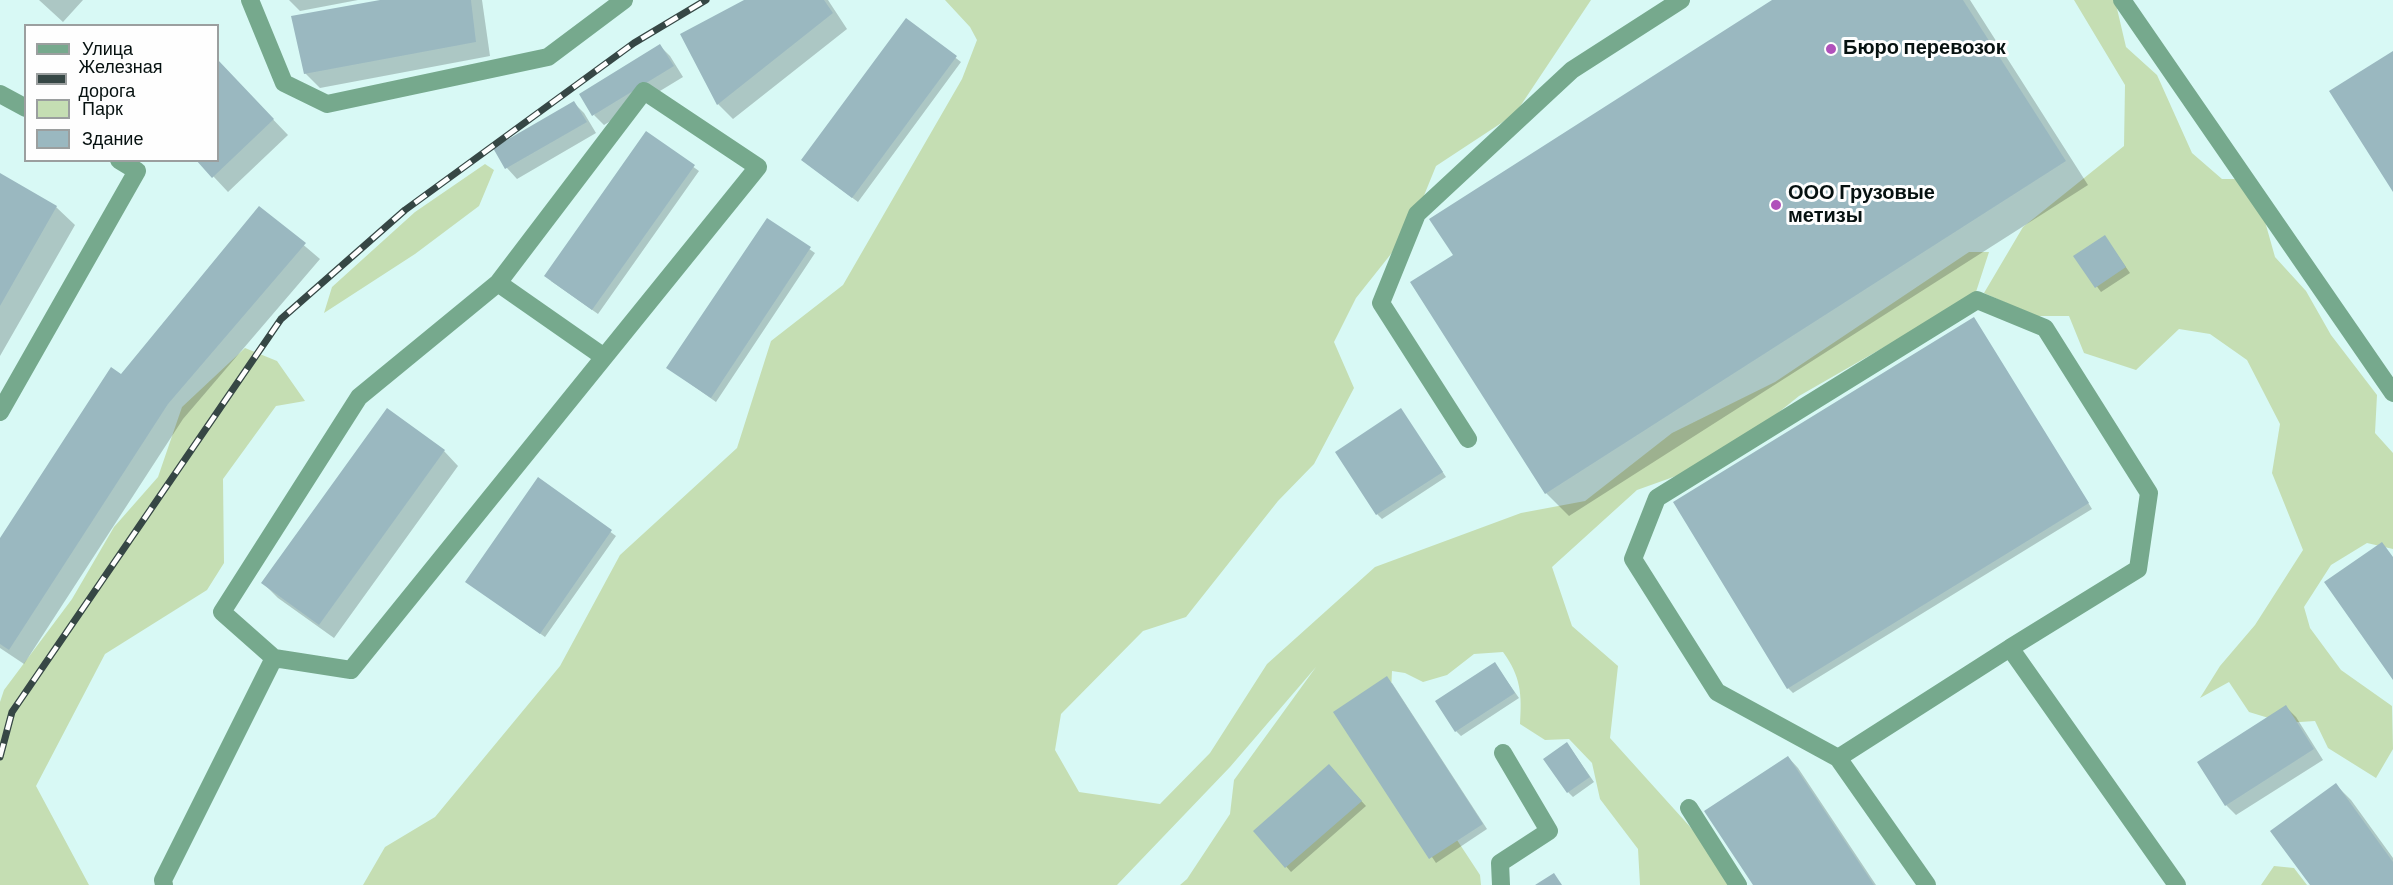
<!DOCTYPE html>
<meta charset="utf-8">
<style>
body{margin:0}
#map{position:relative;width:2393px;height:885px;overflow:hidden;background:#d8f9f5;font-family:"DM Sans",sans-serif}
canvas{display:block}
.legend{position:absolute;left:24px;top:24px;width:195px;height:138px;box-sizing:border-box;background:#fefefe;border:2px solid #9b9f9f;margin:0;padding:8px 10px;list-style:none;font-size:18px;color:#061110}
.legend li{display:flex;align-items:center;gap:12px;height:30px}
.legend b{width:30px;border:2px solid #9b9f9f}
</style>
<div id="map">
<canvas width="2393" height="885"></canvas>
<ul class="legend">
<li><b style="height:8px;background:#76a98d"></b>Улица</li>
<li><b style="height:8px;background:#364745"></b>Железная дорога</li>
<li><b style="height:16px;background:#c5deb3"></b>Парк</li>
<li><b style="height:16px;background:#9ab8c0"></b>Здание</li>
</ul>
</div>
<script>
const c = document.querySelector('canvas').getContext('2d');
c.lineJoin = 'round';
function fill(path, color) {
  c.fillStyle = color;
  c.fill(path, 'evenodd');
}
function trace(path, color, width, dash) {
  c.strokeStyle = color;
  c.lineWidth = width;
  c.lineCap = dash ? 'butt' : 'round';
  c.setLineDash(dash || []);
  c.stroke(path);
}
function write(font, color, halo, rows, align = 'center') {
  c.font = font + ' "DM Sans",sans-serif';
  c.lineWidth = 6;
  c.setLineDash([]);
  c.textBaseline = 'middle';
  c.strokeStyle = halo;
  c.fillStyle = color;
  for (const [text, x, y, turn = 0] of rows) {
    c.save();
    c.translate(x, y);
    c.rotate((+turn || 0) * Math.PI / 180);
    c.textAlign = isNaN(turn) ? turn : align;
    if (halo) c.strokeText(text, 0, 0);
    c.fillText(text, 0, 0);
    c.restore();
  }
}
const green = new Path2D(`
 M945,0h646l-76,114 -79,52 -26,64 -54,68 -22,44 20,46 -40,76 -36,37 -92,116 -43,14 -82,83 -6,36 24,42 81,12 50,-51 57,-89 108,-97 146,-54 64,-12 87,-68 103,-51 194,-130h20l-14,43 -176,101 -81,65 -81,29 -85,77 20,59 46,40 -8,72 101,112 26,35h-97l-2,-36 -38,-50 -8,-36 -23,-24 -24,1 -25,-16c2,-30 1,-47 -17,-72l-29,2 -27,21 -24,7 -18,-9 -13,-2 -4,85 46,49 46,70 1,10h-301l7,-6 43,-65 4,-34 82,-113 -86,100 -113,118h-754l22,-38 50,-30 125,-151 60,-111 117,-107 34,-107 72,-56 119,-206 15,-39 -7,-13z
 M2074,0h41l11,47 31,28 35,78 30,26h31l22,78 31,34 25,44 46,60 -2,38 18,20v96l-26,-6 -36,22 -27,42 6,21 31,42 51,36 1,43 -17,29 -48,-30 -13,-27 -30,2 -36,-11 -20,-30 -29,16 20,-32 35,-41 48,-75 -31,-77 8,-49 -33,-64 -37,-26 -31,-5 -43,41 -52,-17 -15,-37h-34l-51,-23 39,-66 101,-81 1,-61z
 M485,164l9,6 -15,36 -64,48 -91,59 8,-26 83,-75z
 M245,348l32,13 28,40 -29,5 -53,73 1,84 -17,27 -102,64 -69,132 53,99h-89v-183l4,-12 68,-91 42,-72 44,-50 24,-70z
 M2274,866l20,2 13,17h-46z`);
const shadow = new Path2D(`
 M39,0h44l-20,22z
 M289,0h69l-58,11z
 M388,0h94l8,56 -170,32 -15,-15z
 M748,0h80l19,29 -114,90 -15,-15 -36,-69z
 M1775,0h195l118,185 -519,331 -23,-23 -91,-238z
 M906,20l55,42 -103,140 -56,-42z
 M660,46l10,10 13,21 -79,48 -10,-10z
 M218,62l70,73 -60,57 -30,-32h20z
 M574,103l10,10 12,20 -79,46 -10,-11 -12,-20z
 M647,134l52,37 -101,143 -47,-33z
 M0,174l56,33 19,18 -75,131z
 M260,208l60,51 -137,160 -159,245 -24,-16v-107l122,-165z
 M767,220l48,33 -99,149 -48,-34z
 M2105,237l25,36 -29,19 -26,-35z
 M1974,319l118,190 -299,184 -5,-5z
 M1401,410l45,67 -64,42 -5,-5z
 M444,451l14,15 -124,172 -56,-40 -15,-15z
 M538,479l78,57 -71,101 -73,-51z
 M1495,664l24,34 -58,38 -5,-5z
 M1392,683l95,146 -51,34 -101,-151z
 M2286,707l10,10 27,43 -87,55 -10,-10z
 M1571,749l23,33 -21,15 -5,-5z
 M1788,757l10,11 78,117h-122z
 M1334,771l32,35 -75,66 -36,-41z
 M2336,785l15,15 42,58v27h-82z`);
const building = new Path2D(`
 M380,0h91l5,42 -172,32 -13,-58z
 M744,0h80l9,13 -116,92 -37,-71z
 M1772,0h191l103,161 -521,333 -135,-212 43,-27 -24,-36z
 M906,18l51,38 -105,142 -51,-38z
 M660,44l14,22 -82,50 -13,-22z
 M2393,51v141l-64,-101z
 M218,60l56,59 -62,59 -16,-18h22z
 M574,101l13,21 -82,47 -12,-21z
 M646,131l49,34 -103,145 -48,-34z
 M0,173l57,33 -57,100z
 M259,206l47,37 -138,161 -159,246 -9,-6v-106l111,-171 10,7z
 M767,218l44,29 -100,151 -45,-30z
 M2105,235l21,32 -31,21 -22,-32z
 M1974,317l115,186 -302,186 -114,-187z
 M387,408l58,42 -126,175 -58,-42z
 M1401,408l42,64 -67,43 -41,-63z
 M538,477l74,53 -72,104 -75,-52z
 M2382,542l11,15v123l-69,-98z
 M1495,662l20,31 -60,39 -20,-31z
 M1387,676l96,148 -54,35 -96,-147z
 M2286,705l28,44 -89,57 -28,-44z
 M1567,742l23,35 -23,16 -24,-34z
 M1788,756l86,129h-121l-49,-74z
 M1329,764l33,37 -77,67 -32,-37z
 M2336,783l57,79v23h-83l-40,-54z
 M1554,873l8,12h-27z`);
const minor = new Path2D(`
 M250,0l34,83 43,21 221,-47 76,-57
 M2122,0l271,393
 M644,91l114,76 -407,503 -77,-12 -52,-46 137,-215 139,-114z
 M0,94l26,14
 M498,283l106,74
 M0,412l137,-241 -18,-11
 M1468,439l-87,-136 36,-89 155,-144 109,-70
 M1838,758l-121,-66 -84,-133 24,-61 320,-198 68,28 104,165 -11,76 -128,79
 M1689,808l49,77
 M164,885l-1,-5 111,-222
 M1501,885l-1,-22 49,-32 -46,-78
 M1927,885l-89,-127 172,-110 167,237`);
const rail = new Path2D(`
 M0,757l12,-45 269,-393 124,-109 229,-167 72,-43`);
const markers = [
 [1831,49,6,"#b051bb"],
 [1776,205,6,"#b051bb"]
];
const poiNames = [
 ["Бюро перевозок",1843,49],
 ["ООО Грузовые",1788,194],
 ["метизы",1788,217]
];
fill(green, '#c5deb3');
fill(shadow, '#0003');
fill(building, '#9ab8c0');
trace(minor, '#76a98d', 18);
trace(rail, '#364745', 7);
trace(rail, '#fefefe', 4.5, [14]);
for (const [x, y, r, color] of markers) {
  const dot = new Path2D();
  dot.arc(x, y, r, 0, 2 * Math.PI);
  c.fillStyle = color;
  c.fill(dot);
  trace(dot, '#fefefe', 2);
}
write('bold 20px', '#061110', '#fefefe', poiNames, 'left');
</script>
